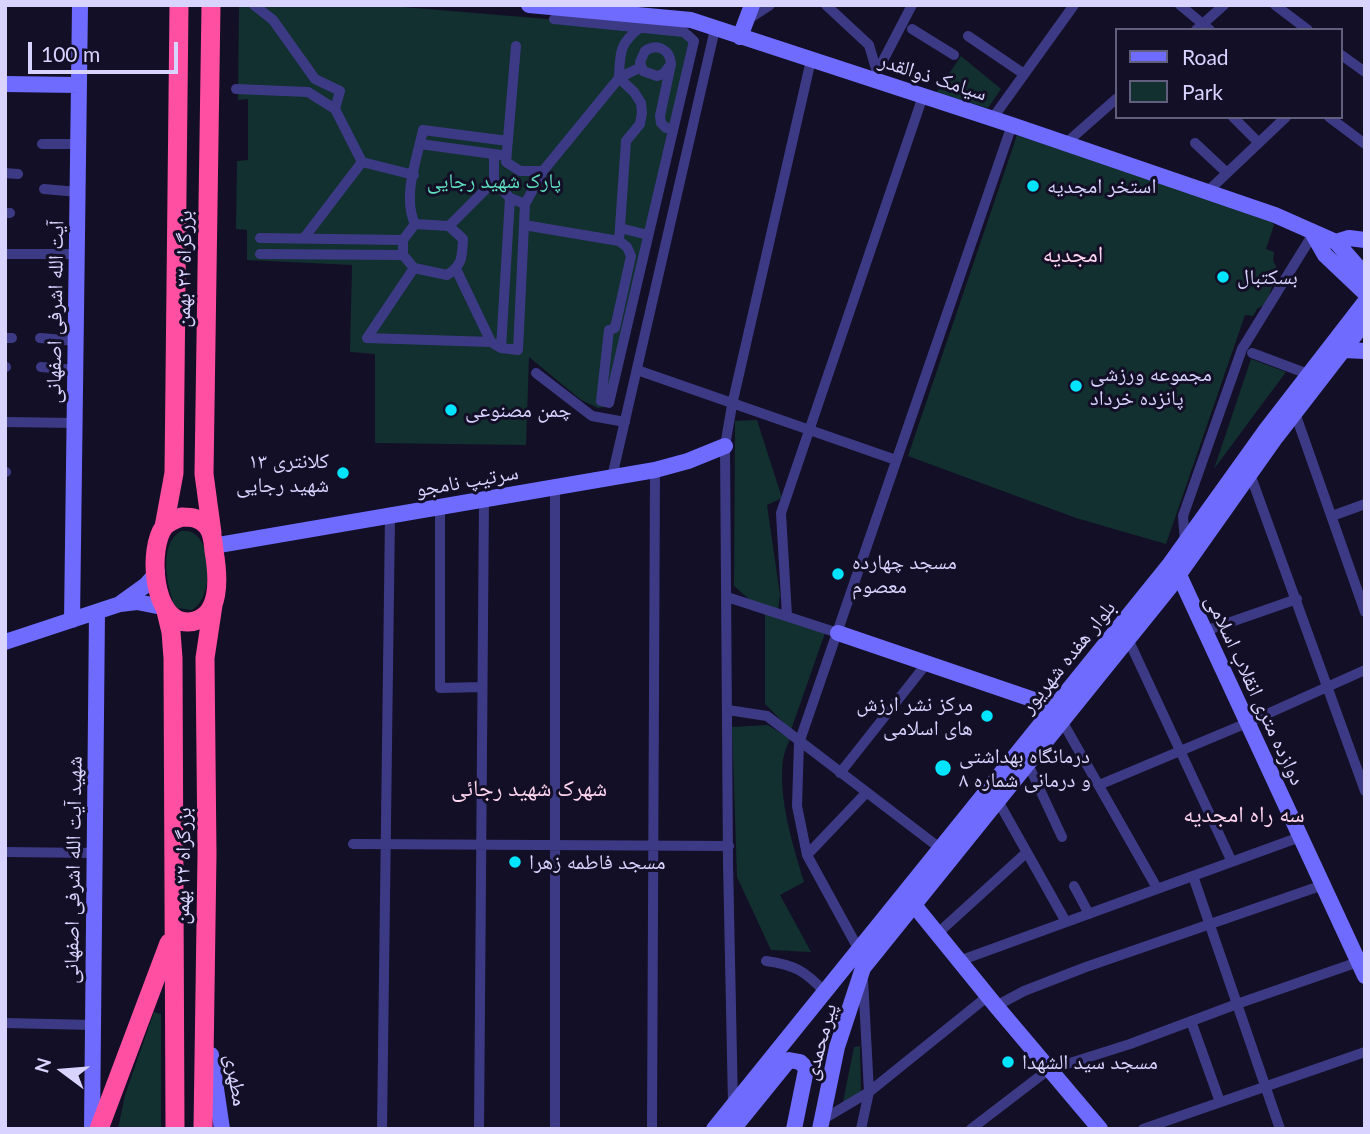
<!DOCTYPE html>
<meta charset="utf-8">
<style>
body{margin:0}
#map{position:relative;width:1370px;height:1134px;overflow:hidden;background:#130f26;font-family:Lato,sans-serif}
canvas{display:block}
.frame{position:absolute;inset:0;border:7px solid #d9d4ff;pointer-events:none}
.legend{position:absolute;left:1115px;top:28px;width:228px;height:91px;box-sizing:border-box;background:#130f26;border:2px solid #625e7d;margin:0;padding:9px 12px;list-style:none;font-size:21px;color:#d9d4ff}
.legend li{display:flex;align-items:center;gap:14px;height:35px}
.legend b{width:35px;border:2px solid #625e7d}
.north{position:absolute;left:28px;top:1036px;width:70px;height:70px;-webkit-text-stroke:5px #130f26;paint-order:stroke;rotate:286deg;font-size:19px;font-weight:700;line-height:28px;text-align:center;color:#d9d4ff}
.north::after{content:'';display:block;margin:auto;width:24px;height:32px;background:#d9d4ff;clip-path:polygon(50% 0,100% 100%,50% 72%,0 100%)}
.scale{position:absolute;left:28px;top:42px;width:150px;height:32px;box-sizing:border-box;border:4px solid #d9d4ff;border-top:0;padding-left:9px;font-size:21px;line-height:24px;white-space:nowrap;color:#d9d4ff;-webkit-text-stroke:5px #130f26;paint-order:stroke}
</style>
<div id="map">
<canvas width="1370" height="1134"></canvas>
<div class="frame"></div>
<ul class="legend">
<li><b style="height:9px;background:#6f6bff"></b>Road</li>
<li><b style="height:19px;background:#12302f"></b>Park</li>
</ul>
<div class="north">N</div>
<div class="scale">100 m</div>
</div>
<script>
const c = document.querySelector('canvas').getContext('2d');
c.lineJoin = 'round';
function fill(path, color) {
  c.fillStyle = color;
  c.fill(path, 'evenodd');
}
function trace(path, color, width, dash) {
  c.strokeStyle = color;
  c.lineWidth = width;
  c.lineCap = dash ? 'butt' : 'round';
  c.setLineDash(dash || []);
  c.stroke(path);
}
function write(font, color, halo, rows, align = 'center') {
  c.font = font + ' Lato,"Noto Naskh Arabic",sans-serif';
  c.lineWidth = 6;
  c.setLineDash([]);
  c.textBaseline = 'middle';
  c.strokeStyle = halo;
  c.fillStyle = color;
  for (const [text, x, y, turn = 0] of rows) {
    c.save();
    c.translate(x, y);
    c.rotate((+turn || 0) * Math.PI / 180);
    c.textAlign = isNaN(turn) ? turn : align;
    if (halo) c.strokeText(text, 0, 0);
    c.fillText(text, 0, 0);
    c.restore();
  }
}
const green = new Path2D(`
 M239,5h140l312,26 7,8 -86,367 -14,2 -17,-8 -52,-43 -3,88 -151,-2v-89l-25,-2 2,-87 -105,-5v-30l-11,-1 1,-68 11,-1v-61l-10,1z
 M961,56l40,33 -13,19 -52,-15z
 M1017,135l254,85 3,5 -8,24 8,3 -1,8 4,9 -10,34 -10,6 -4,7 -8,-1 -79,229 -90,-26 -168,-62z
 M1251,359l35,13 -72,97z
 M757,420l25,78 -15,7 13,90 -3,22 48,16 -34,97 -26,-26v-91l-31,-27 1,-165z
 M181,531c34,-5 34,68 11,79l-14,-2 -4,-3c-7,-20 -16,-61 7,-74z
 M768,725l22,14c-3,7 -6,14 -7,21 -5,39 10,85 21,122l-24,13 31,57 -40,-2 -34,-73 -5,-150z
 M154,1012l7,2v115h-43l7,-34z
 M860,1046l1,46 -18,10 11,-55z`);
const street = new Path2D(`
 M254,5l19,15 42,59 25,12 -5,18
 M826,5l43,40 8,27
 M1180,5l30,25
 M1275,5l33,25
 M747,20l23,-15
 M912,29l42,26
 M1196,30l28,-25
 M968,36l56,38
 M516,46l-10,116 14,9h23
 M1340,54l25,18
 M671,64l-8,10 -6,2 -14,-5 -3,-9 5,-11c12,-8 25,-2 26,13l-11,52 1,7 5,5 7,1
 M876,74l36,-69
 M236,89l72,3 27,17 27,53 52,13
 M1233,117l26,26
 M1329,117l36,27
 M992,119l82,-114
 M1195,143l32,30
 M42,144h36
 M420,144l81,11
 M1065,144l51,-45
 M494,154v27l16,17 15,6 18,-33 76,-93 22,-11
 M5,173l13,1
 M44,189l34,3
 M1207,192l79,-75
 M5,213h5
 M415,224l34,2 14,13c-1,17 0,26 -16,36l-33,-7 -11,-13v-15z
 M415,224c-13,-28 2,-65 8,-94l85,11
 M524,225l95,16 8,6 4,9 -16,72 -6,2 -8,71 8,2 85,-362 -10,-9 -130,-13
 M449,226l45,-45
 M620,228l28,7
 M260,238l143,2
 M304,238l58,-76
 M619,241l7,-100 14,-17 2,-11 -1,-10 -7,-11 -15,-14c1,-25 0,-35 22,-51
 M5,254h72
 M260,254l143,1
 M456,269l35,73
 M5,338h7
 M40,338l36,3
 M367,338l124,4 10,6 17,2 7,-146
 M367,338l47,-70
 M501,348l9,-150
 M1252,353l56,21
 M5,367h1
 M41,367l34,3
 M637,370l259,90
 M536,373l56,43 33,6
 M1295,413l70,199
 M5,422l70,1
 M5,472h1
 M1250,474l115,317
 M612,477l103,-448
 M555,487v642
 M440,507v181l42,-1
 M1332,516l33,-12
 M1185,542l-2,-26 59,-167 71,-115
 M727,597l111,36
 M787,616l-6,-103 142,-417
 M1205,631l92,-32
 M1128,639l104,223
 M728,710l39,6 174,133
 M1062,721l95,167
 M1028,764l34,73
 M840,773l87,-110
 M1099,785l148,-62 118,-53
 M998,801l68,121
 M353,844l376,2
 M5,852l89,1
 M807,855l59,-62
 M1193,876l87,253
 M1074,886l15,28
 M937,934l89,-81
 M859,950l-52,-95 -10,-49 2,-63 213,-618
 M766,961c29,4 39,10 59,31
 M959,961l341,-124
 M996,1006l28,-15 62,-24 237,-82
 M1191,1021l29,81
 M5,1023l88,2
 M733,1105l-5,-243 -3,-416 7,-41 79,-345
 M822,1120l47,-28 119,-96
 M382,1129l8,-614
 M479,1129l5,-630
 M652,1129l3,-659
 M861,1129l8,-37 -6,-113
 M971,1129l77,-59 82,-26 107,-40 121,-42
 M1143,1129l222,-77`);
const secondary = new Path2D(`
 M529,5l162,15 321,105 263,90 61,27 29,33
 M740,37l12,-32
 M5,84l74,1
 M1313,234l12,21 40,38
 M1336,242l13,-4 16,2
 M1343,350l22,1
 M213,546l442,-76 33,-9 37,-15
 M1179,575l186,401
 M121,603l25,-18 11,-12
 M72,620l8,-615
 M838,633l217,74
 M5,642l115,-38 17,-2 25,5
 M914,905l82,101 104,123
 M211,1055l11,74
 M92,1129l5,-517
 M714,1129l456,-565 96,-134 99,-128
 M733,1129l56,-69 11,2 4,4 2,4 -12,59
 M820,1129l17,-82 26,-79 307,-381 106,-150 89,-115`);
const highway = new Path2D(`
 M211,5l-7,469 8,59
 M182,517c10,0 18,1 25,9 6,7 6,16 7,25 4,23 9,70 -26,71 -36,1 -40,-74 -24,-95 5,-6 11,-8 18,-10z
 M164,527l10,-54 5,-468
 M166,611l5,21 2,26 2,471
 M99,1129l70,-186
 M203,1129l4,-275 -2,-196 8,-53`);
const markers = [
 [1033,186,7,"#00e5ff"],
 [1223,277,7,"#00e5ff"],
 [1076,386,7,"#00e5ff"],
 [451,410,7,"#00e5ff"],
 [343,473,7,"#00e5ff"],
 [838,574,7,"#00e5ff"],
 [987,716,7,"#00e5ff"],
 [943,768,9,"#00e5ff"],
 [515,862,7,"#00e5ff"],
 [1008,1062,7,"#00e5ff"]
];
const streetNames = [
 ["سیامک ذوالقدر",933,77,18],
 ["بزرگراه ۲۲ بهمن",184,269,-89],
 ["آیت الله اشرفی اصفهانی",55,312,-89],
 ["سرتیپ نامجو",467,481,-10],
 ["بلوار هفده شهریور",1068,657,-51],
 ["دوازده متری انقلاب اسلامی",1255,690,65],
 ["بزرگراه ۲۲ بهمن",183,866,-89],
 ["شهید آیت الله اشرفی اصفهانی",73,870,-89],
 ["پیرمحمدی",820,1042,-75],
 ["مطهری",236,1080,81]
];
const parkNames = [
 ["پارک شهید رجایی",494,181]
];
const poiNames = [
 ["استخر امجدیه",1047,186],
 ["بسکتبال",1237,277],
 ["مجموعه ورزشی",1090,374],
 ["پانزده خرداد",1090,398],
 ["چمن مصنوعی",465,410],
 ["کلانتری ۱۳",329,461,"right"],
 ["شهید رجایی",329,485,"right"],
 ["مسجد چهارده",852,562],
 ["معصوم",852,586],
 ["مرکز نشر ارزش",973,704,"right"],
 ["های اسلامی",973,728,"right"],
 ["درمانگاه بهداشتی",959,756],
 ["و درمانی شماره ۸",959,780],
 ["مسجد فاطمه زهرا",529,862],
 ["مسجد سید الشهدا",1022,1062]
];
const neighbourhoodNames = [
 ["امجدیه",1073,255],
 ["شهرک شهید رجائی",529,789],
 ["سه راه امجدیه",1244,815]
];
fill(green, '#12302f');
trace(street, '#3d3a85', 10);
trace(secondary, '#6f6bff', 16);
trace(highway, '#ff4fa3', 19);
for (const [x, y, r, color] of markers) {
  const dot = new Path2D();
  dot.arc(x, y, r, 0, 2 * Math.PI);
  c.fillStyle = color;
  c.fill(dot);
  trace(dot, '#130f26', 2.5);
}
write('21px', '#d9d4ff', '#130f26', streetNames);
write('21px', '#5fe0c0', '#130f26', parkNames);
write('21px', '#d9d4ff', '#130f26', poiNames, 'left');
write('23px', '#ffd6f0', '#130f26', neighbourhoodNames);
</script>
